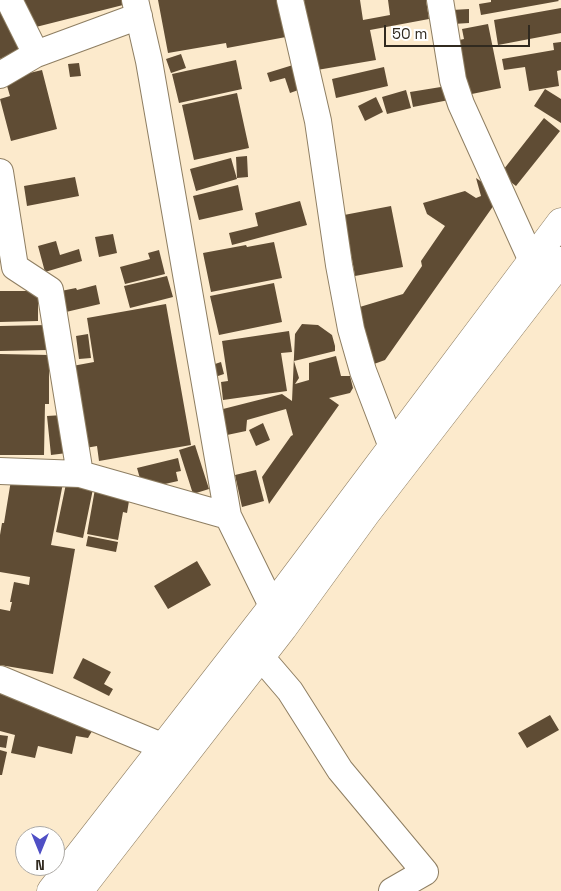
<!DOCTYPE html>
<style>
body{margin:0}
#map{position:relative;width:561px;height:891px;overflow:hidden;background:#fceacc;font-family:"Space Grotesk",sans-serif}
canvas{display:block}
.north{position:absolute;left:15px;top:826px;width:50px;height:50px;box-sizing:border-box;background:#fff;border:1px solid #adaaa5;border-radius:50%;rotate:180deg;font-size:14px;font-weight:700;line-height:20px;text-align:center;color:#312a1f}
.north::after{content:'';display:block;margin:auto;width:18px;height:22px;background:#4f4fc5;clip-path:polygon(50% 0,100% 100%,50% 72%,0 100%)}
.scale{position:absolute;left:384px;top:25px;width:146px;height:22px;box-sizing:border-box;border:2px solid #312a1f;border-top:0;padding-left:6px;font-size:15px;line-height:18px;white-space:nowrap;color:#312a1f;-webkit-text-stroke:4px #fff;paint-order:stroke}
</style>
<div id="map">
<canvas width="561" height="891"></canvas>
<div class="north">N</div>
<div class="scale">50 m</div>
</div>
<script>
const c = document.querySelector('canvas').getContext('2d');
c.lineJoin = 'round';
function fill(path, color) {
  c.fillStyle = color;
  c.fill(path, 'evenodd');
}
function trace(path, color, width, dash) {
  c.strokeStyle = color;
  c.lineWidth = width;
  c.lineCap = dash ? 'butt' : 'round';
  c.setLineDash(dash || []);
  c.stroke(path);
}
const building = new Path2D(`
 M24,0h98l1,5 -91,23z
 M158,0h121l7,37 -59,11 -1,-5 -58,10z
 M304,0h56l3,20 27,-5 -2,-15h38l3,19 -59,11 6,30 -59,10z
 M491,0h67l1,1 -78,14 -2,-11 12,-2z
 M561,8v25l-63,12 -4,-25z
 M469,9v14l-16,1 -1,-14z
 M3,11l17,39 -20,9v-47z
 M488,24l13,64 -39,8 -12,-54 14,-3 -2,-10z
 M561,42v28l-4,1 2,15 -30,5 -4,-24 -21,3 -2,-11 52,-9 -1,-7z
 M181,54l5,14 -15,5 -5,-14z
 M236,60l6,29 -63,14 -7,-29z
 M79,63l2,13 -11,1 -2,-13z
 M293,65l8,24 -11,4 -5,-15 -15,4 -3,-9z
 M384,67l4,19 -52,12 -4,-19z
 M42,70l15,59 -46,12 -11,-42 10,-3 -5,-17z
 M447,86l2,14 -36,7 -3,-15z
 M545,89l16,10v24l-27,-17z
 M406,90l5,18 -24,6 -5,-17z
 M237,93l12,55 -55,12 -12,-55z
 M376,97l7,15 -18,9 -7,-15z
 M544,118l16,13 -44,55 -16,-12z
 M247,156l1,21 -11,1 -1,-21z
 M231,158l6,21 -41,12 -6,-22z
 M75,177l4,19 -52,10 -3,-20z
 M476,178l13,9 5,18 -109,155 -11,4 -21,-55 50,-15 19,-28 -1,-5 24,-35 -18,-12 -4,-11 42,-12 11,7 5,-2z
 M238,185l5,25 -44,10 -6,-24z
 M300,201l7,24 -75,20 -3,-12 29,-7 -3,-13z
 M391,206l12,61 -48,9 -11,-61z
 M113,234l4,19 -18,4 -4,-20z
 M56,241l4,14 19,-6 3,12 -37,11 -7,-26z
 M274,242l8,36 -71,14 -8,-39 43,-8 1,2z
 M159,250l6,24 -40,10 -5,-17 30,-8 -2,-6z
 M167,276l6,21 -43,11 -6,-22z
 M274,283l8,39 -63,13 -9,-39z
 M96,285l4,19 -34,8 -5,-21 15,-3 1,2z
 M0,291h38v30l-38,1z
 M166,304l25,141 -92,16 -2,-15 -17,3 -13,-82 27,-5 -7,-44z
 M302,324l16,1 14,10 3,11v5l-41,10 5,17 -4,6 14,-4v-17l27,-7 5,20h9l3,12 -3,5 -21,5 10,7 -70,99 -7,-27 29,-41 2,-1 -7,-26 -39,11 -1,11 -19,4 -4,-26 59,-15 10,7 3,-67z
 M47,325l1,25 -48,1v-25z
 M289,331l3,21 -11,1 6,38 -64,9 -2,-18 7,-1 -6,-40z
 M88,334l3,24 -12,1 -3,-23z
 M0,354l49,1v49h-4l-1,51h-44z
 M221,362l3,12 -12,4 -3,-12z
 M63,415l4,38 -16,2 -4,-39z
 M263,423l7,17 -14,6 -7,-16z
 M195,445l14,44 -16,5 -14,-44z
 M178,458l3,13 -5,1 2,9 -35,8 -6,-21z
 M256,470l8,31 -22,6 -7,-32z
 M12,474l51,9 -12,62 24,4 -22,125 -53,-9v-56l10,2 2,-9h-2l4,-20 15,3 1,-8 -30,-5v-37l2,-12h2z
 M67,479l27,5 -11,54 -27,-6z
 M95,489l35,6 -3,18 -4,-1 -5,28 -31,-6z
 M88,536l30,6 -2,10 -30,-6z
 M197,561l14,24 -43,24 -14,-23z
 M83,658l28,14 -7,12 9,5 -4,7 -36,-18z
 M0,683l95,43 -7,12 -12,-2 -4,18 -34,-8 -3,12 -24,-5 4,-18 -15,-4z
 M550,715l9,15 -32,18 -9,-15z
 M0,735l8,1 -2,12 -6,-1z
 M0,750l7,2 -5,23h-2z`);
const minor = new Path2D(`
 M135,0l14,61 79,455 54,110
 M290,0l28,121 21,144 12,64 12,42 29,76
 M440,0l13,80 8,24 71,157
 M36,54l103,-38
 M0,75l36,-21 -27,-54
 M0,172l15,95 35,23 30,184 148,42
 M0,471l80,3
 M245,642l15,14 30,35 50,79 85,102 -33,19
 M0,679l164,68`);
const major = new Path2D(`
 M51,891l221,-284 289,-385
 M79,891l204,-263 82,-113 196,-254`);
fill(building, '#5f4c34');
trace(minor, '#8e7e62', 28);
trace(major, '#8e7e62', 29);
trace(minor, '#fff', 26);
trace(major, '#fff', 28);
</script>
